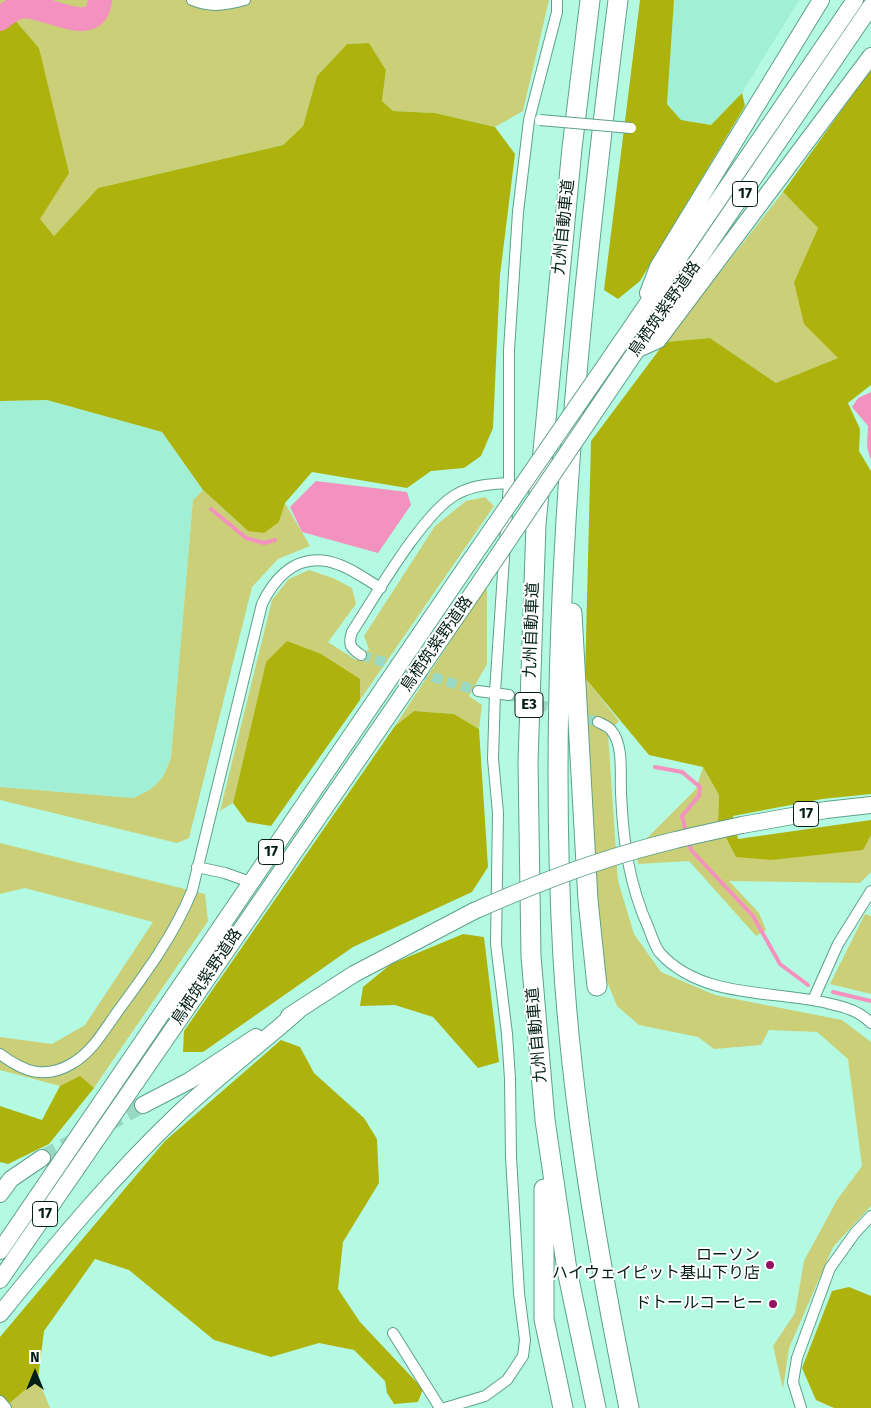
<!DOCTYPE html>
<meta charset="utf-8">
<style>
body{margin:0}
#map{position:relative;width:871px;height:1408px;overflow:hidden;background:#b4fae2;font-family:"Fira Sans",sans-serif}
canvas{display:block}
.north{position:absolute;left:10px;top:1348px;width:50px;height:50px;-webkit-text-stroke:4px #fff;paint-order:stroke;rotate:0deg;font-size:14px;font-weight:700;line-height:20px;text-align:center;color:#021e16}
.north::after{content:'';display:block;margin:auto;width:18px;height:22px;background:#021e16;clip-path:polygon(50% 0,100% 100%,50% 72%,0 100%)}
</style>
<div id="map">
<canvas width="871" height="1408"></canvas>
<div class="north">N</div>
</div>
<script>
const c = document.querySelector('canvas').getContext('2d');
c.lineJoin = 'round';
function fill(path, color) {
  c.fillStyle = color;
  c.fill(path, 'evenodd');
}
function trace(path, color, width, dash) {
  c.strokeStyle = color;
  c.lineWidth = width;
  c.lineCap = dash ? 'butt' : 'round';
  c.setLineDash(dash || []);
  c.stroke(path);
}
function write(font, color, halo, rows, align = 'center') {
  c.font = font + ' "Fira Sans","Noto Sans JP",sans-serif';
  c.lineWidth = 4;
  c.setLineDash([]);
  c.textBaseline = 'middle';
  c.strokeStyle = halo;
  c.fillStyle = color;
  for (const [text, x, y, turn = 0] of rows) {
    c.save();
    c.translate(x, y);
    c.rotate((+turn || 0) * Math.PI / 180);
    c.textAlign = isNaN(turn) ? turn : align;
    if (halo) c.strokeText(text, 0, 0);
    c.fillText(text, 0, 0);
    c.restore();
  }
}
const built = new Path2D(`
 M674,0h125l-57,93 -31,32 -30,-5 -14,-17z
 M47,400l115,32 41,58 -10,10 -22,257 -7,19 -12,14 -19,8 -133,-11v-386z`);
const green = new Path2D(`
 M0,0h91v3l-13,10 -52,-13 -26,13z
 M106,0h443l-26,111 -28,16 -60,-14 -42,-2 -11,-10 4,-31 -17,-27 -22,1 -30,32 -14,50 -20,19 -185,43 -44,48 -15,-17v-171l-24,-28 14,-9 52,16 13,-4 12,-16z
 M783,192l35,36 -24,54 44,76 -62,25 -66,-45 -45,4z
 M203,490l45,41 31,-9 6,-19 25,43 -32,13 -26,28 -63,251 -12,5 -177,-43v-13l133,11c24,-10 30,-17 38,-41l22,-257z
 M485,497l9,9 -134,194v-21l-94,-17 -33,141 -13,8 52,-211 17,-21 20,-9 24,8 19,10 4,16 -28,38 28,18 13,-11 -5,-13 71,-110 31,-25z
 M487,585v79l-18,32 13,9 -3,24 -25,-15 -40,-3 -19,15z
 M585,678l34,43 -11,12 10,148 16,53 27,38 54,23 127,25 29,22v164l-38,41 -44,101 -6,41 -10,-43 22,-33 9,-52 33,-61 25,-34 -14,-107 -31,-27 -48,-2 -8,15 -47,4 -16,-12 -59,-12 -22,-19 -11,-27 -11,-90z
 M703,767l16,28 -1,29 18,33 126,-7 9,-15v37l-11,11 -131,-2 30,32 7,17 -10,6 -67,-75 -51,3 -2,-15 60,-60z
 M0,843l205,51 3,27 -114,167 -14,-11 -20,9 -60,-16v-33l52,7 33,-19 68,-103 -128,-34 -25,6z
 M865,914l6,2v78l-41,-10z
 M38,1379l12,29h-46z`);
const forest = new Path2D(`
 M640,0h34l-7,104 14,16 30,5 31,-32 3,13 -105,175 -22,18 -14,-9z
 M15,20l24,28 30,125 -29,46 14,17 44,-48 185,-43 20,-19 14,-50 30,-32 22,-1 17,27 -4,31 11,10 42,2 60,14 20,27 -15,121 -7,153 -12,28 -17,12 -33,3 -24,17 -95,-16 -27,31 -6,19 -15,11 -16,-2 -45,-41 -41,-58 -115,-32 -47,1v-373z
 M871,69v316l-23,18 12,26 -1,22 12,20v323l-49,5 -89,17 5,23 133,-19v15l-8,15 -92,10 -35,-3 -18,-34 1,-28 -16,-28 -54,-12 -64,-77 6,-237 74,-99 45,-4 66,45 62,-25 -34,-34 -10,-42 24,-54 -35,-36z
 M287,641l34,13 39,25v21l-89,126 -24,-4 -14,-19 33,-141z
 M414,711l40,3 25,15 9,138 -16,25 -119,55 -150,105h-20l1,-21 211,-305z
 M463,934l21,3 15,125 -21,6 -45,-51 -38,-12 -35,1 3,-19 28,-23z
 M281,1040l19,7 14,26 50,45 13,21 2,44 -36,59 -5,47 22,33 63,67 -5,13 -24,2 -7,-11 -2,-12 -31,-31 -35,-7 -48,14 -57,-17 -85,-70 -34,-11 -51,72 -6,48 -34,29h-4v-71l165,-196z
 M80,1076l14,12 -45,56 -41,20 -8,-2v-56l42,14 18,-34z
 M849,1287l22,9v112h-37l-18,-8 -14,-32 30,-77z`);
const water = new Path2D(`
 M871,392v69l-4,-14 1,-21 -16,-19 6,-9z
 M316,481l91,11 4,13 -33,48 -76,-21 -12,-25z`);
const stream = new Path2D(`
 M211,509l35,29 18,5 11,-3
 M655,767l27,5 18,15 -1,9 -17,20 4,16
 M689,841l2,9 62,66 27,48 28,21
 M833,992l38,9`);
const river = new Path2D(`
 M0,19c5,-4 14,-11 20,-12 23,-6 76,35 80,-7`);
const streetTunnel = new Path2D(`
 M361,655l117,36
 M509,695l52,16
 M574,715l24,7`);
const primaryTunnel = new Path2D(`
 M42,1158l101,-53`);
const street = new Path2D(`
 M192,0c19,8 34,5 53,0
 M361,655c-11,-7 -13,-11 -9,-23 22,-34 72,-121 105,-138 16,-9 34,-10 52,-11
 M478,691l31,4
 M598,722c4,2 11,5 13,8 13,15 9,44 10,63 2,48 8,92 28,136 3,8 6,18 11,24 42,46 112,37 167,50 17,4 31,7 44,20
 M197,867l28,6 25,9
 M813,1000l25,-56 33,-53
 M0,1054c24,18 45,26 73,9 20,-12 32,-34 45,-52 28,-38 56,-76 74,-120l70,-287c15,-31 40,-54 78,-39 14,5 28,16 41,23
 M393,1333l47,75
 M0,1401l6,7
 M445,1408l40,-12 22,-16 16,-24 2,-16 -6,-47 -8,-136 -1,-78 -3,-45 -11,-90 2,-131 -5,-54 2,-67 14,-209v-133l9,-138 11,-92 28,-108v-12
 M801,1408l-8,-26 4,-24 33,-90 25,-35 16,-17`);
const primary = new Path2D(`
 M648,293l10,-26 163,-267
 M638,349l20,-9 213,-284
 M615,351l240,-351
 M617,379l254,-373
 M742,825l84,-15 45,-5
 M289,1016l65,-42 120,-63
 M143,1105l46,-24 67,-44
 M0,1194l11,-15 31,-21
 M0,1251l472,-693
 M0,1280l472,-686
 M0,1314c56,-69 112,-137 177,-199 38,-36 81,-69 121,-104`);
const highway = new Path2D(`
 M590,0l-18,148 -36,376 -8,238 3,194 14,164 22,150 29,138
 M618,0c-40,317 -73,638 -55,958 9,151 36,302 66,450
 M572,613l16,287 9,86
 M544,1189v130l19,89`);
const streetBridge = new Path2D(`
 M540,120l91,8`);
const primaryBridge = new Path2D(`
 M472,558l143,-207
 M472,594l145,-215
 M474,911c43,-19 86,-37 131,-51 45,-15 91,-25 137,-35`);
const markers = [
 [770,1265,5,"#991063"],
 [773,1304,5,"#991063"]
];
const shields = [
 [745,194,25],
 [529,705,28],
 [806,814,25],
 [271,852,25],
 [45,1214,25]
];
const shieldNames = [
 ["17",745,194],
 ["E3",529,705],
 ["17",806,814],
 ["17",271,852],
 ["17",45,1214]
];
const streetNames = [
 ["九州自動車道",564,227,-84],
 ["鳥栖筑紫野道路",665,309,-55],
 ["九州自動車道",532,630,-88],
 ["鳥栖筑紫野道路",437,644,-55],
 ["鳥栖筑紫野道路",207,977,-56],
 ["九州自動車道",537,1035,-95]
];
const poiNames = [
 ["ローソン",760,1256],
 ["ハイウェイピット基山下り店",760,1274],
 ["ドトールコーヒー",763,1304]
];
fill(built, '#a1f0d5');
fill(green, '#cbd078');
fill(forest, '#aeb20c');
fill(water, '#f392bf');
trace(stream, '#f392bf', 4);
trace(river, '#f392bf', 24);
trace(streetTunnel, '#99d9c3', 10, [10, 5]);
trace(primaryTunnel, '#99d9c3', 16, [16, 8]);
trace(street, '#5da18b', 12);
trace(primary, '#5da18b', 18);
trace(highway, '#5da18b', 21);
trace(street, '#fff', 10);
trace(primary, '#fff', 16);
trace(highway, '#fff', 19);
trace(streetBridge, '#5da18b', 12, []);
trace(primaryBridge, '#5da18b', 18, []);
trace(streetBridge, '#fff', 10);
trace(primaryBridge, '#fff', 16);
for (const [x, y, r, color] of markers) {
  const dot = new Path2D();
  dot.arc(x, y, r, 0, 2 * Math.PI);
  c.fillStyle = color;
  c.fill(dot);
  trace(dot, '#fff', 2);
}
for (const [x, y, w] of shields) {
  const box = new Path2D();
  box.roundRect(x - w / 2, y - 12.5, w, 25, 4);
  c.fillStyle = '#fff';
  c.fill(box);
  trace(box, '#021e16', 1);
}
write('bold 15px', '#021e16', null, shieldNames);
write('16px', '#021e16', '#fff', streetNames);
write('16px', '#021e16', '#fff', poiNames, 'right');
</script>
